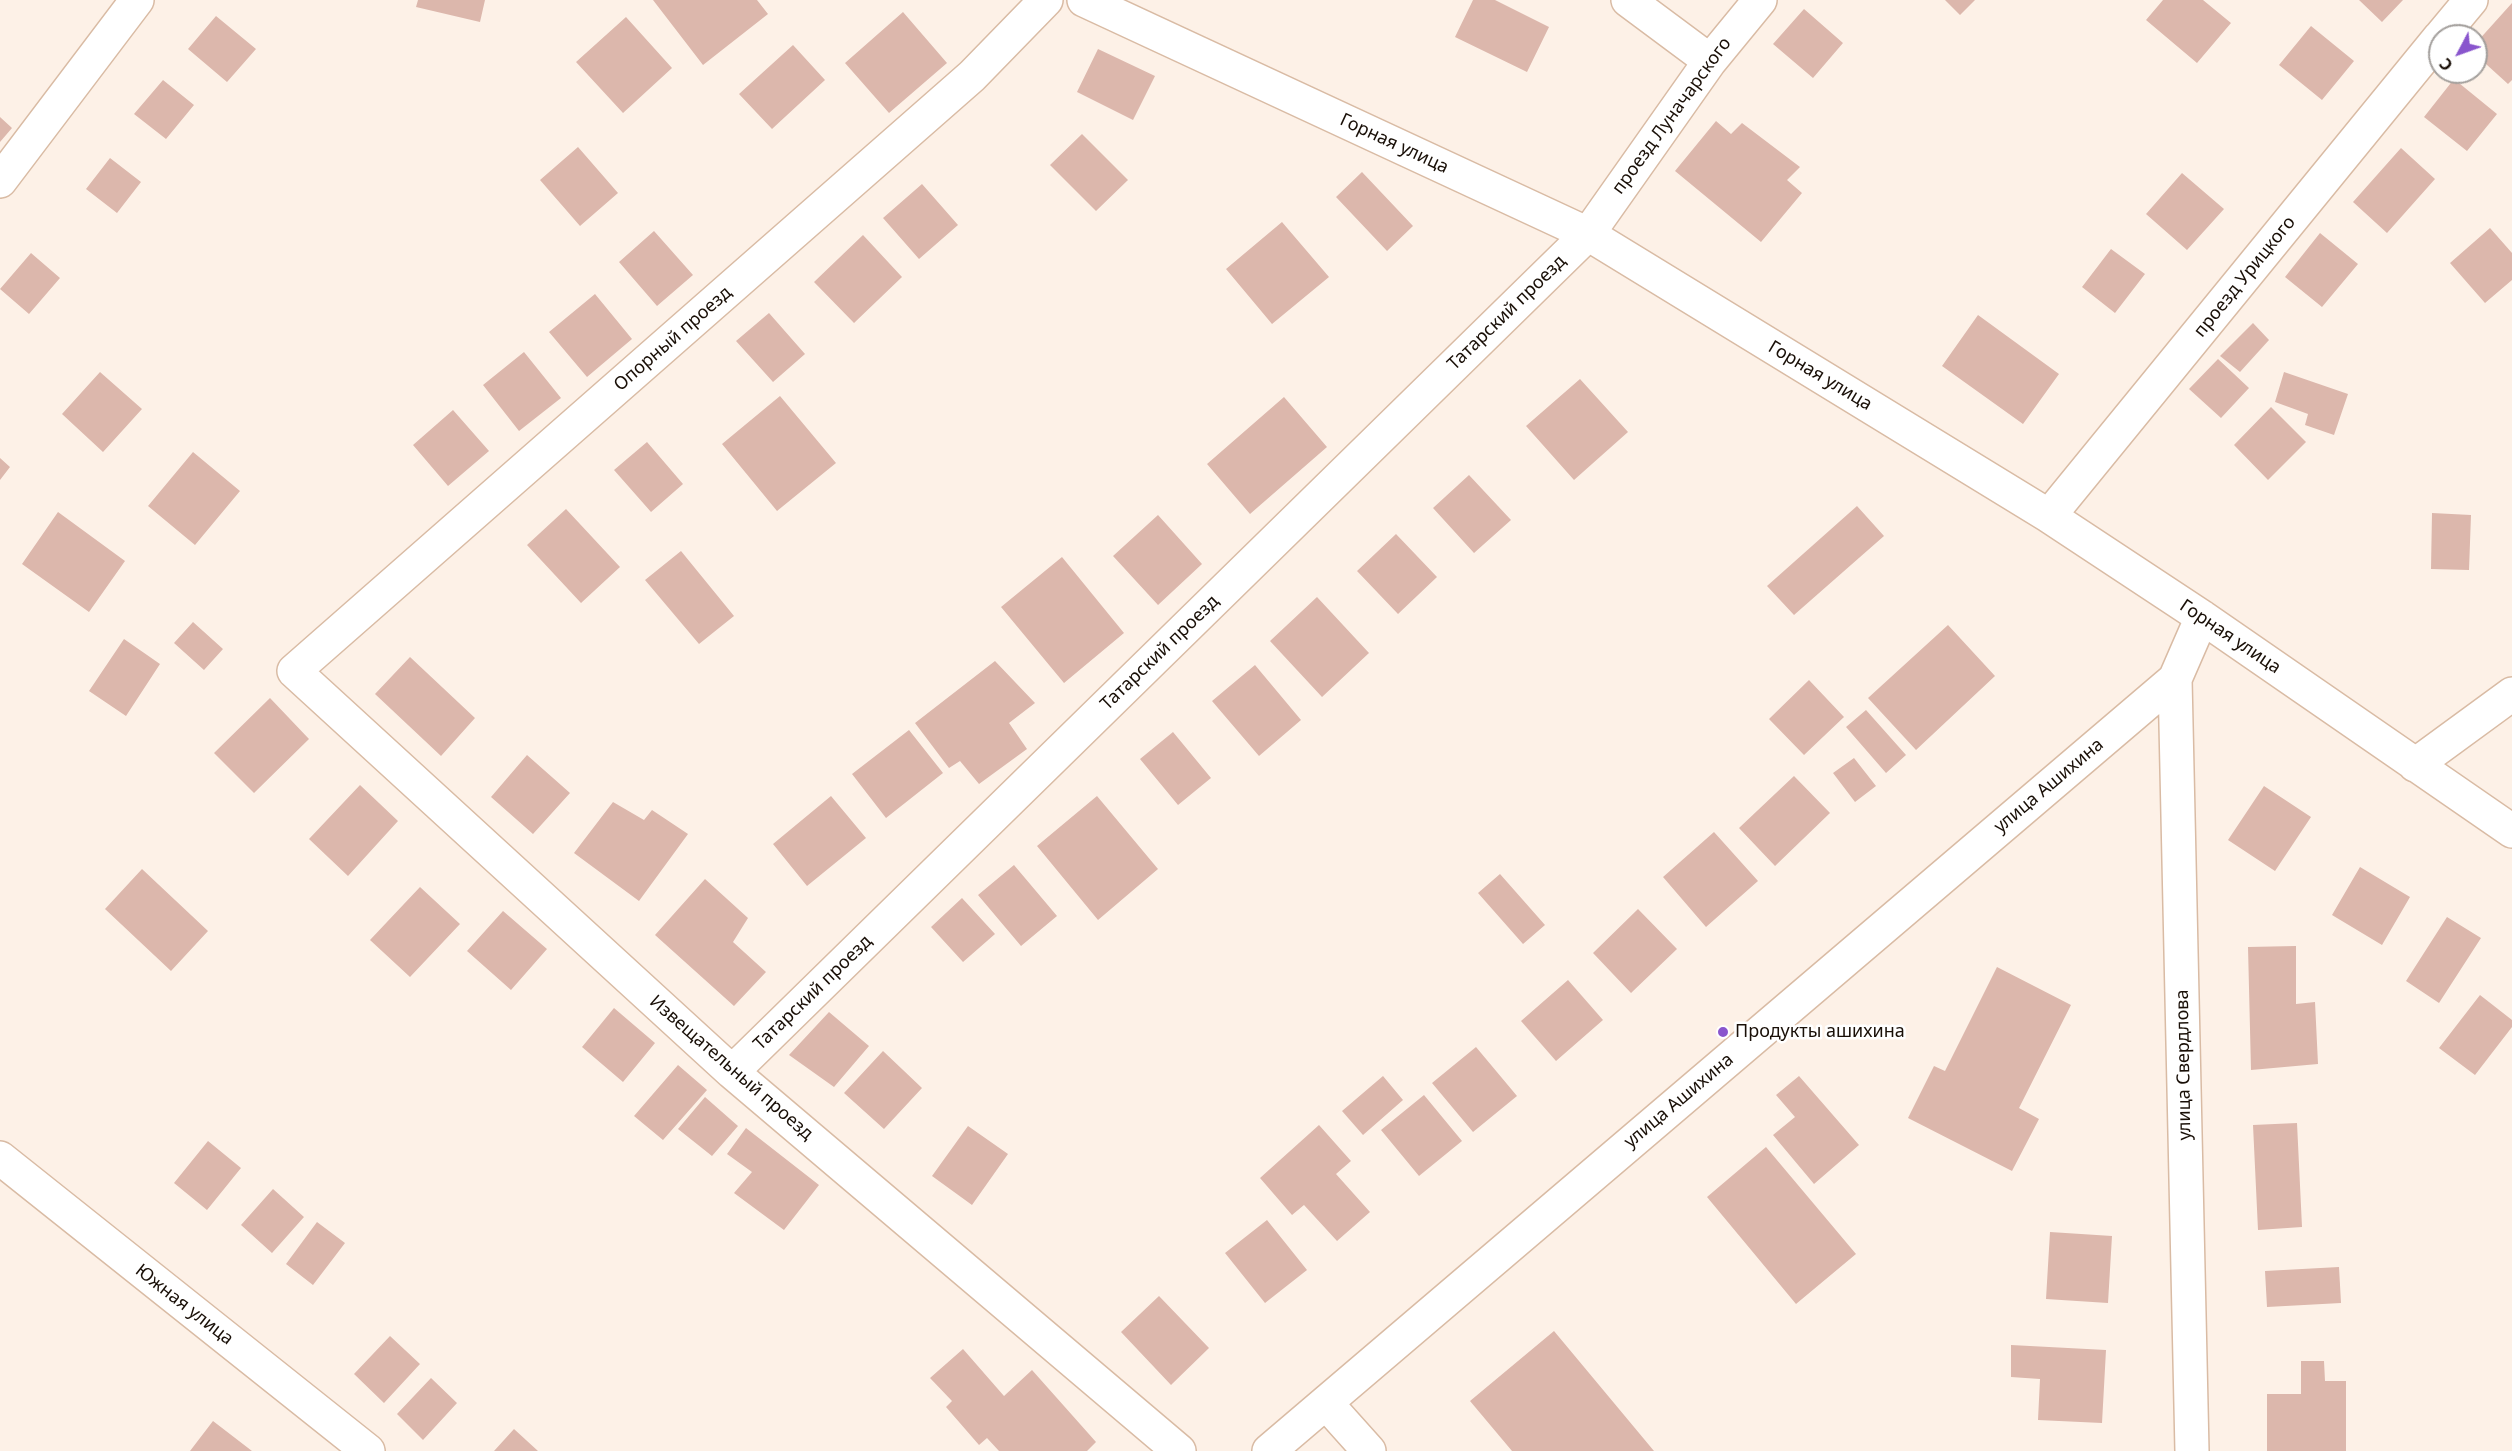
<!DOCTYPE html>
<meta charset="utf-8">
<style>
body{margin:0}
#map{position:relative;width:2512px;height:1451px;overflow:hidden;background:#fdf1e7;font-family:"Noto Sans",sans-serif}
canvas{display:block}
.north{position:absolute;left:2428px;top:24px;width:60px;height:60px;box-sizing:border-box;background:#fff;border:2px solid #a39f9c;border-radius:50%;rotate:229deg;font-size:16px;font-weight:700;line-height:24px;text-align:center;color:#190f07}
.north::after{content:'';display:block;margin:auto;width:21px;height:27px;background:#8955cd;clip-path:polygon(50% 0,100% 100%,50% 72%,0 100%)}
</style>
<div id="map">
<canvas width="2512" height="1451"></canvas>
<div class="north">С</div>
</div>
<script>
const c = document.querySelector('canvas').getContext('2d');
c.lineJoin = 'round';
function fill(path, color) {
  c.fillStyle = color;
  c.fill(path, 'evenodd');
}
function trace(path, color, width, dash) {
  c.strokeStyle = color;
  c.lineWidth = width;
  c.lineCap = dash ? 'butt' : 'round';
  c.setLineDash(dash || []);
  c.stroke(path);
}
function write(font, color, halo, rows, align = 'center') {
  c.font = font + ' "Noto Sans",sans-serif';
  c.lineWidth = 5;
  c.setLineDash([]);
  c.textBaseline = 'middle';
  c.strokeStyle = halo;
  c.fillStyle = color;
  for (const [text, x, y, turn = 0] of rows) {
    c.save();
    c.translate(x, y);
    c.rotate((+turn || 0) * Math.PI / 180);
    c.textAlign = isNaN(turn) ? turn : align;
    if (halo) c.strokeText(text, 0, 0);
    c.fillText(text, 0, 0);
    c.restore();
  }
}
const building = new Path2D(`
 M418,0h67l-5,22 -64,-15z
 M653,0h104l11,14 -65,51z
 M1473,0h22l54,27 -22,45 -72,-35z
 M1945,0h30l-15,15z
 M2163,0h40l28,23 -34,40 -51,-43z
 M2359,0h44l-21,22z
 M2512,3v77l-4,4 -32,-29v-12z
 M1804,9l39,34 -30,35 -40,-34z
 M903,12l44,51 -58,50 -44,-50z
 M216,16l40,33 -29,33 -39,-33z
 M626,17l46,51 -49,45 -47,-51z
 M2311,26l43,35 -32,39 -43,-35z
 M793,45l32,35 -53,49 -33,-35z
 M1098,49l57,27 -22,44 -56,-28z
 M2454,79l43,35 -30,37 -43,-34z
 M163,80l31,25 -28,34 -32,-25z
 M0,117l12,11 -12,14z
 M1716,121l15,13 11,-11 58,44 -13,13 15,13 -41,49 -86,-71z
 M1082,134l46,46 -32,31 -46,-46z
 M578,147l40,46 -38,33 -40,-46z
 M2401,148l34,31 -48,54 -34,-31z
 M110,158l31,24 -24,31 -31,-24z
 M1362,172l51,54 -26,25 -51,-54z
 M2182,173l42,36 -37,41 -41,-36z
 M922,184l36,41 -39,34 -36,-41z
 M1282,222l47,55 -57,47 -46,-55z
 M2490,228l22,25v27l-27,23 -35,-40z
 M654,231l39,44 -36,31 -38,-44z
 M2320,233l38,31 -36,43 -37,-30z
 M863,235l39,42 -48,46 -40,-41z
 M2111,249l34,25 -30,39 -33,-26z
 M31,253l29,25 -31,36 -29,-25z
 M595,294l37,45 -45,38 -38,-45z
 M769,313l36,41 -32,28 -37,-41z
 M1978,315l81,59 -36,50 -81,-58z
 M2253,323l16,17 -29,32 -20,-16z
 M524,352l37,46 -42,33 -36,-46z
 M2218,359l31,29 -28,30 -32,-29z
 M100,372l42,37 -39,43 -41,-38z
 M2284,372l64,22 -14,41 -29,-10 3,-11 -33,-12z
 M1580,379l48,53 -54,48 -48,-54z
 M780,396l56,67 -59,48 -55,-67z
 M1284,397l43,50 -77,67 -43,-50z
 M2271,407l35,35 -38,38 -34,-35z
 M453,410l36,41 -41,35 -35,-41z
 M647,442l36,42 -32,28 -37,-42z
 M193,452l47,39 -45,54 -47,-39z
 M0,458l10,9 -10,13z
 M1469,475l42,45 -37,33 -41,-45z
 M1857,506l27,30 -90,79 -27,-29z
 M566,509l54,58 -39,36 -54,-58z
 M58,512l67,49 -36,51 -67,-48z
 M2432,513l39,2 -2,55 -38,-1z
 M1158,515l44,49 -44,41 -45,-49z
 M1396,534l41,43 -39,37 -41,-43z
 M681,551l53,65 -35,28 -54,-64z
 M1062,557l62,76 -60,50 -63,-76z
 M1317,597l52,56 -47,44 -52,-56z
 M193,622l30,27 -19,21 -30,-27z
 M1948,625l47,51 -79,74 -48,-52z
 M124,639l36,25 -34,52 -37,-25z
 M410,657l65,61 -34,38 -66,-62z
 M995,661l40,42 -26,20 18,26 -48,35 -19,-23 -11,7 -34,-45z
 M1255,665l46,55 -42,36 -47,-55z
 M1809,680l35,37 -40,38 -35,-36z
 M270,698l39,41 -55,54 -40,-40z
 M1866,710l40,45 -20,18 -40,-46z
 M909,730l34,43 -57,45 -34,-44z
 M1173,732l38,46 -33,27 -38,-46z
 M527,755l43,38 -37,41 -42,-37z
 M1854,758l22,28 -21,16 -22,-29z
 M1794,776l36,37 -55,53 -36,-38z
 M360,785l38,36 -50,55 -39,-37z
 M2264,786l47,31 -36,54 -47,-31z
 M831,796l35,42 -59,48 -34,-42z
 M1097,796l61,73 -60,51 -61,-74z
 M613,802l31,18 8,-10 36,24 -49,67 -65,-48z
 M1714,832l44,49 -52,46 -43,-50z
 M1014,865l43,51 -36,30 -43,-51z
 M2360,867l50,30 -28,48 -50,-30z
 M142,869l66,62 -37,40 -66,-62z
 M1500,874l45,51 -22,19 -45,-51z
 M705,879l43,39 -15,24 33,30 -32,34 -79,-71z
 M420,887l40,37 -50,53 -40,-37z
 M962,898l33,36 -32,28 -32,-35z
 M1638,909l39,40 -46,44 -38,-40z
 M503,911l44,38 -36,41 -44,-39z
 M2447,917l34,21 -42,65 -33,-22z
 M2296,946v58l19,-2 3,62 -67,6 -3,-123z
 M1997,967l74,38 -52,103 20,11 -27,52 -104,-53 26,-52 11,5z
 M1568,980l35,40 -47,41 -35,-40z
 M2480,995l32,25v7l-37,48 -36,-27z
 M614,1008l41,35 -32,39 -41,-35z
 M829,1012l40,34 -35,41 -45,-32z
 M1476,1047l41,49 -44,36 -41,-49z
 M883,1051l39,37 -38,41 -40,-36z
 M678,1065l29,25 -44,50 -29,-24z
 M1383,1076l20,24 -40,35 -21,-24z
 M1799,1076l60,69 -45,39 -41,-49 22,-18 -19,-22z
 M1424,1095l38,46 -43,35 -38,-46z
 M705,1097l33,29 -26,30 -34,-27z
 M2297,1123l5,104 -44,3 -5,-105z
 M1319,1125l32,36 -15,13 34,38 -33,29 -33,-36 -12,10 -32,-37z
 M968,1126l40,28 -36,51 -40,-29z
 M746,1128l73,57 -35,45 -50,-37 18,-21 -25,-18z
 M208,1141l33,27 -34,42 -33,-27z
 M1766,1147l90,107 -60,50 -89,-107z
 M273,1189l31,28 -32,36 -31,-28z
 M1267,1220l40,50 -42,33 -40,-50z
 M317,1222l28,21 -32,42 -27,-21z
 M2050,1232l62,4 -4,67 -62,-4z
 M2339,1267l2,36 -74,4 -2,-36z
 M1159,1296l50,52 -38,37 -50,-53z
 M1554,1331l100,120h-142l-42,-50z
 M390,1336l30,28 -36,39 -30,-29z
 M2011,1345l95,5 -4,73 -64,-3 2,-41 -29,-2z
 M963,1349l41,47 28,-26 64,72 -9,9h-88l-12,-13 -8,7 -33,-38 6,-6 -22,-23z
 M2301,1361h23l1,20h21v70h-79v-57h34z
 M431,1378l26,25 -34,37 -26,-26z
 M213,1421l39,30h-62z
 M514,1429l24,22h-44z`);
const minor = new Path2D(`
 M1046,0l-74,76 -678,595 438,401 447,379
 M1084,0l504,234 461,282 153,101 310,214
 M1628,0l82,61
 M2441,36l30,-36
 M0,181l137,-181
 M2049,516l391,-479
 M2175,679l17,772
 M2415,765l97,-71
 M732,1072l856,-838 122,-173 50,-61
 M0,1158l368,293
 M1326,1403l43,48
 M1269,1451l906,-772 27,-62`);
const markers = [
 [1723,1032,6,"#8955cd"]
];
const streetNames = [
 ["проезд Луначарского",1672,116,-54],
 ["Горная улица",1394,144,25],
 ["проезд Урицкого",2245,277,-51],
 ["Татарский проезд",1507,313,-44],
 ["Опорный проезд",673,339,-41],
 ["Горная улица",1820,376,31],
 ["Горная улица",2230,637,34],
 ["Татарский проезд",1160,653,-44],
 ["улица Ашихина",2049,786,-40],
 ["Татарский проезд",813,993,-44],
 ["улица Свердлова",2184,1065,-91],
 ["Извещательный проезд",731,1068,41],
 ["улица Ашихина",1679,1101,-40],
 ["Южная улица",184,1305,38]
];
const poiNames = [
 ["Продукты ашихина",1735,1032]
];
fill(building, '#dcb7ac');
trace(minor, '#d9bba4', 36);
trace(minor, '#fff', 33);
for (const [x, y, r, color] of markers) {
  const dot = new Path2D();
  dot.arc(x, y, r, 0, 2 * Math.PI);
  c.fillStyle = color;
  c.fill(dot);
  trace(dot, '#fff', 2);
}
write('18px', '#190f07', '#fff', streetNames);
write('18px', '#190f07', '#fff', poiNames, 'left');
</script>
